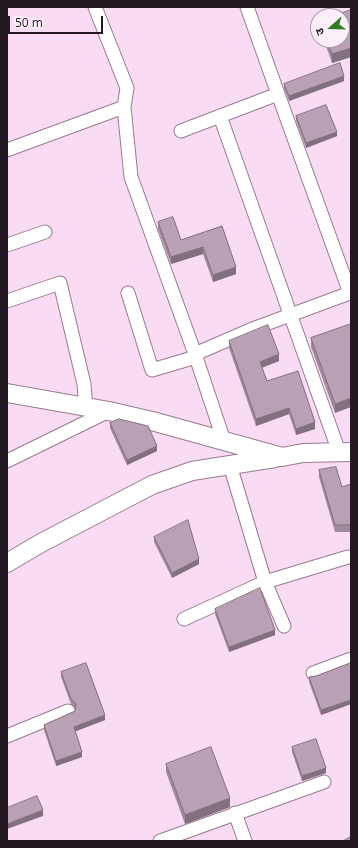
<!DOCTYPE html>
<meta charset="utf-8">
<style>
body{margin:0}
#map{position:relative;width:358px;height:848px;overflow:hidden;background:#fadbf4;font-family:"Open Sans","Noto Sans Devanagari",sans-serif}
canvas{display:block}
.frame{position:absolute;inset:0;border:8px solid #241922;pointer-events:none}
.north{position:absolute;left:310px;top:8px;width:40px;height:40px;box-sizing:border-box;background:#fbeff9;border:1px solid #a599a3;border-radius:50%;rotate:250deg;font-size:11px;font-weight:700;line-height:16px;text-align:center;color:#241922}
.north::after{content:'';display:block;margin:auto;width:14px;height:18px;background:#327c22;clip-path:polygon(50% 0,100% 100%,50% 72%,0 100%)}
.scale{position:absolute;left:8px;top:16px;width:95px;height:18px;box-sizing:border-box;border:2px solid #241922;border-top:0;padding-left:5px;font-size:12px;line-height:14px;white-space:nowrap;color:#241922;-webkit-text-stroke:3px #fbeff9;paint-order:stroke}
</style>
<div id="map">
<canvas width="358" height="848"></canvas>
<div class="frame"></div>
<div class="north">उ</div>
<div class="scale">50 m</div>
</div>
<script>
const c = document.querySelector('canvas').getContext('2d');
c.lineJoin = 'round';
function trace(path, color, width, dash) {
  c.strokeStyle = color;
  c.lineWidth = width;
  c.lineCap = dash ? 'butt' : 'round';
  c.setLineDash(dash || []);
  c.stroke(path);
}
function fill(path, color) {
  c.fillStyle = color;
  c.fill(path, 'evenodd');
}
const street = new Path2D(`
 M95,7l32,81 -3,19 7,70 64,177 29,87
 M220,116l119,336
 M181,131l97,-37 -31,-87
 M7,150l117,-43
 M7,245l38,-13
 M128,293l24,77 44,-13
 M7,301l53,-18 24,101 2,24
 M195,354l60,-26 95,-35 -72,-199
 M7,461l102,-50
 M230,465l35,117 19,44
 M184,619l81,-37 83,-25
 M313,673l38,-14
 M7,736l61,-25
 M235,813l10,28
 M160,841l164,-59`);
const secondary = new Path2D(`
 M7,393l102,18 43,10 130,36 21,-4 48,-1
 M7,563l34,-20 111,-58 40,-14 83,-13`);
const wall = new Path2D(`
 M351,10v47l-19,6 -8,-23h18z
 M344,81l-55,20 -5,-13v-4z
 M296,116l41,20 -31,12 -10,-27z
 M158,222l23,18 41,-14 14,48 -23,8 -10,-28 -32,10 -13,-35z
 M351,324l-16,89 -24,-66v-9z
 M229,341l50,20 -17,7 5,13 48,48 -19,6 -7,-21 -33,12 -27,-78z
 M110,423l47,28 -30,14 -17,-37z
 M319,470l23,17 9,-3v48h-16l-16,-55z
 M154,537l45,27 -27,14 -18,-36z
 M215,609l60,26 -46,17 -14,-38z
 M351,663v41l-30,11 -12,-33v-5l7,-1z
 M61,672l44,48 -30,11 7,26 -26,9 -12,-36v-5l31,-14v-3l-4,-4 -10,-27z
 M292,747l34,26 -24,8 -10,-29z
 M166,764l64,43 -45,17 -19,-52z`);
const shadedWall = new Path2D(`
 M351,48v9l-19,6v-9z
 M344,76v5l-55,20v-5z
 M337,132v4l-31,12v-5z
 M203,247v7l-32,10v-7z
 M236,267v7l-23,8v-7z
 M279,354v7l-19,7v-6z
 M351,398v9l-16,6v-9z
 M289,408v6l-33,12v-7z
 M315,422v7l-19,6v-6z
 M157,446v5l-30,14v-5z
 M199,559v5l-27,14v-5z
 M275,630v5l-46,17v-5z
 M351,700v4l-30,11v-5z
 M105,715v5l-31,12v-5z
 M82,752v5l-26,9v-5z
 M326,768v5l-24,8v-5z
 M230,798v9l-45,17v-9z
 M43,810v6l-36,13v-5z`);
const building = new Path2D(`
 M351,10v38l-19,6 -5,-14h15v-24h-9z
 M340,63l4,13 -55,20 -5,-12z
 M326,105l11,27 -31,11 -10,-27z
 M173,217l8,23 41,-14 14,41 -23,8 -10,-28 -32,10 -13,-35z
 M351,324v74l-16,6 -24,-66z
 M268,325l11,29 -19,8 7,19 31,-10 17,51 -19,7 -7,-21 -33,11 -27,-78z
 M119,419l29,7 9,20 -30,14 -17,-37z
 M336,467l6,20 9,-3v41h-16l-16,-55z
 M188,520l11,39 -27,14 -18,-36z
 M260,588l15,42 -46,17 -14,-38z
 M86,663l19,52 -31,12 8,25 -26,9 -12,-36 31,-14 1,-7 -5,-5 -10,-27z
 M351,663v37l-30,10 -12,-33 7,-1z
 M316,739l10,29 -24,8 -10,-29z
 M211,747l19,51 -45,17 -19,-51z
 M37,796l6,14 -36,14v-16z
 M351,837v4h-5l-1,-1z`);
trace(street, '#967b91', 15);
trace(secondary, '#967b91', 20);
trace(street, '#fff', 13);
trace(secondary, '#fff', 18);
fill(wall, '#a08a9c');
fill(shadedWall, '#82707f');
fill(building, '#baa0b5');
trace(building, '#82707f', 1);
</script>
